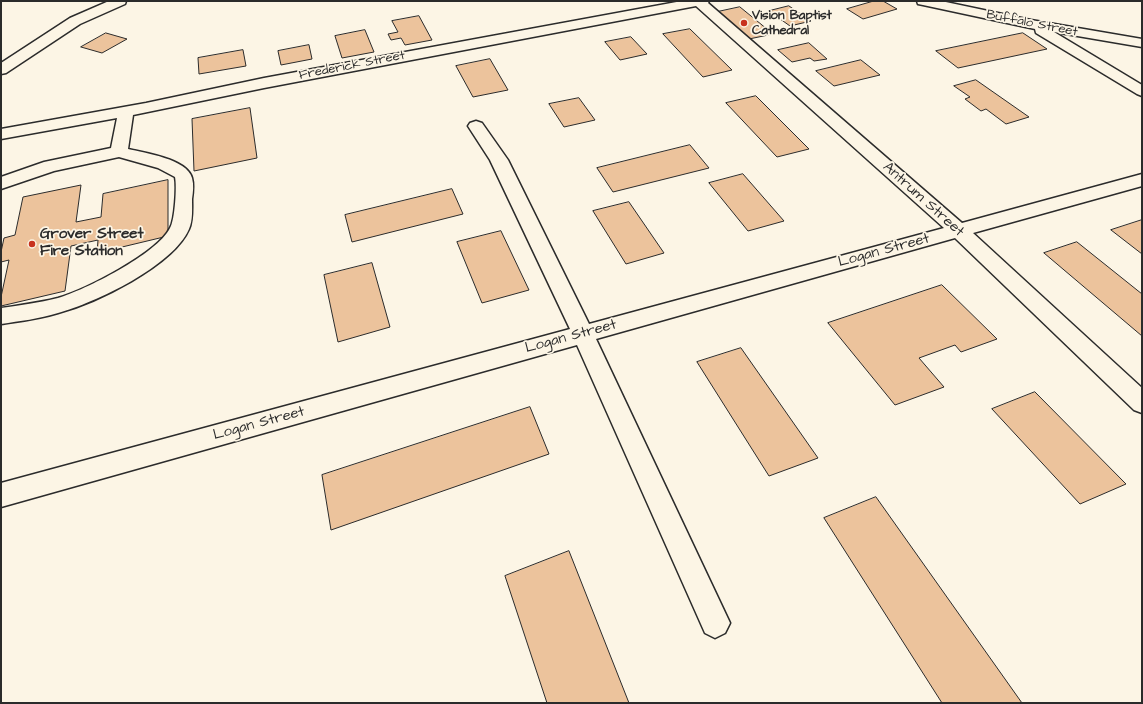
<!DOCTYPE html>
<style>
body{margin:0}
#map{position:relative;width:1143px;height:704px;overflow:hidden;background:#fcf5e5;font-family:"Architects Daughter",sans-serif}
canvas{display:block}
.frame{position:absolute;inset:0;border:2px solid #2b2b2b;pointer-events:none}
</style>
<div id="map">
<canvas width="1143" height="704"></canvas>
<div class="frame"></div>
</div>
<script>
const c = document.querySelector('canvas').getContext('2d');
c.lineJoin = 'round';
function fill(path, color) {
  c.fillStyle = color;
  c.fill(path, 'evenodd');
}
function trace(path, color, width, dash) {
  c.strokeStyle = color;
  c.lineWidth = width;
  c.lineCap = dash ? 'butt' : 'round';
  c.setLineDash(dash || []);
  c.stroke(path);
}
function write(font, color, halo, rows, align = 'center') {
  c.font = font + ' "Architects Daughter",sans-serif';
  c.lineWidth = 3.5;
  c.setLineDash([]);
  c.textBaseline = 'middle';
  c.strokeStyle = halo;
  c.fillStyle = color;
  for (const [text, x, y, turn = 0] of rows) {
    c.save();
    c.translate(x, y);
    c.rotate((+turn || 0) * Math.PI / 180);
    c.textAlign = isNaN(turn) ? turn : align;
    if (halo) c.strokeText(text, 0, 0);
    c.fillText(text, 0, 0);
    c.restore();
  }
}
const building = new Path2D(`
 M874,1h9l14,8 -34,10 -16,-10z
 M789,6l22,15 -21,5 -21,-15z
 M740,7l33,27 -24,5 -32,-27z
 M419,16l13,24 -27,5 -4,-7 -10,2 -3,-6 10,-2 -6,-11z
 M690,29l42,41 -29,7 -40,-43z
 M365,30l9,22 -32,6 -7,-22z
 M106,33l21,6 -25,14 -21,-6z
 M1023,33l24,16 -89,19 -22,-17z
 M631,37l16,17 -27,6 -15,-18z
 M809,43l18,16 -13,2 -4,-3 -18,4 -14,-12z
 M309,45l3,14 -31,6 -3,-14z
 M243,50l3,16 -47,8 -1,-16z
 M490,59l18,31 -35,7 -17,-31z
 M861,60l19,15 -46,11 -18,-15z
 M976,80l53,37 -23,7 -20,-15 -5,2 -16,-12 5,-2 -16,-11z
 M756,96l53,53 -32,8 -51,-54z
 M579,98l16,22 -31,7 -15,-23z
 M250,108l7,50 -63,13 -2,-52z
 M690,145l19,23 -96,24 -16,-24z
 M743,174l41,47 -36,10 -39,-48z
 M168,180v56l-71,17 1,-13 -27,6 -6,45 -64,15v-9l8,-37 -8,2v-10l3,-14 11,-3 8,-38 58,-12 -5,37 25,-5 2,-23z
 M452,189l11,25 -111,28 -7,-27z
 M629,202l35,51 -38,11 -33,-53z
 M1142,220v34l-31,-24z
 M501,231l28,59 -47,13 -25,-61z
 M1077,242l65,52v42l-98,-83z
 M372,263l18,64 -52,15 -14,-67z
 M942,285l55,54 -36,13 -6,-7 -36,13 25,29 -49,18 -67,-82z
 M741,348l77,110 -49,18 -72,-114z
 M1035,392l91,92 -46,20 -88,-95z
 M530,407l19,47 -218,76 -9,-55z
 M876,497l146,206h-80l-118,-185z
 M569,551l60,152h-82l-42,-127z`);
const minor = new Path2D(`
 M109,1h17l-1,3 -45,20 -74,49 -5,1v-11l69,-45z
 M682,1h27l-1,2 254,220 180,-49v12l-169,47 169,155v25l-8,-3 -179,-172 -359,101 134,284 -5,10 -10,5 -10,-5 -128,-288 -576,162v-24l569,-154 -80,-169 -22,-34 2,-3 6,-2 6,2 26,37 81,164 355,-96 -248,-222 -432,82 -131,27 -5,34c17,4 59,10 64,29 2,7 1,14 0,21 0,10 1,21 -3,30 -16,37 -94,74 -131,84 -19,6 -38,8 -57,11v-16c19,-3 38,-5 57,-10 27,-8 99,-44 112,-70 5,-8 7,-42 5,-51l-17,-9 -39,-11 -65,14 -53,18v-12l43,-15 67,-14 6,-30 -116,21v-10l145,-26 118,-25z
 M917,1h24l90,19 111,19v8l-88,-15 88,53v11l-5,-2 -101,-61 -1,-4 -112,-24 -5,-1z`);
const markers = [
 [744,23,4,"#c8321e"],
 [32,244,4,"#c8321e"]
];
const farPoinames = [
 ["Vision Baptist",752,16],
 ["Cathedral",752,31]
];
const farStreetnames = [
 ["Buffalo Street",1032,24,11],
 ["Frederick Street",352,66,-11]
];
const streetNames = [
 ["Antrum Street",923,200,42],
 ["Logan Street",884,251,-15],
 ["Logan Street",571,337,-15],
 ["Logan Street",259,424,-15]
];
const poiNames = [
 ["Grover Street",40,235],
 ["Fire Station",40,252]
];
fill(building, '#ecc39c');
trace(building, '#2b2b2b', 1);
trace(minor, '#2b2b2b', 3);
fill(minor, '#fcf5e5');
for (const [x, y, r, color] of markers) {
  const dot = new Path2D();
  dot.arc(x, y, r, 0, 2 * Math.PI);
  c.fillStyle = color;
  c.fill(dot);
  trace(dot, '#fcf5e5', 1.5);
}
write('bold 13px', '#2b2b2b', '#fcf5e5', farPoinames, 'left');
write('13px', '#2b2b2b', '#fcf5e5', farStreetnames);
write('15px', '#2b2b2b', '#fcf5e5', streetNames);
write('bold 15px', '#2b2b2b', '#fcf5e5', poiNames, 'left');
</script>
